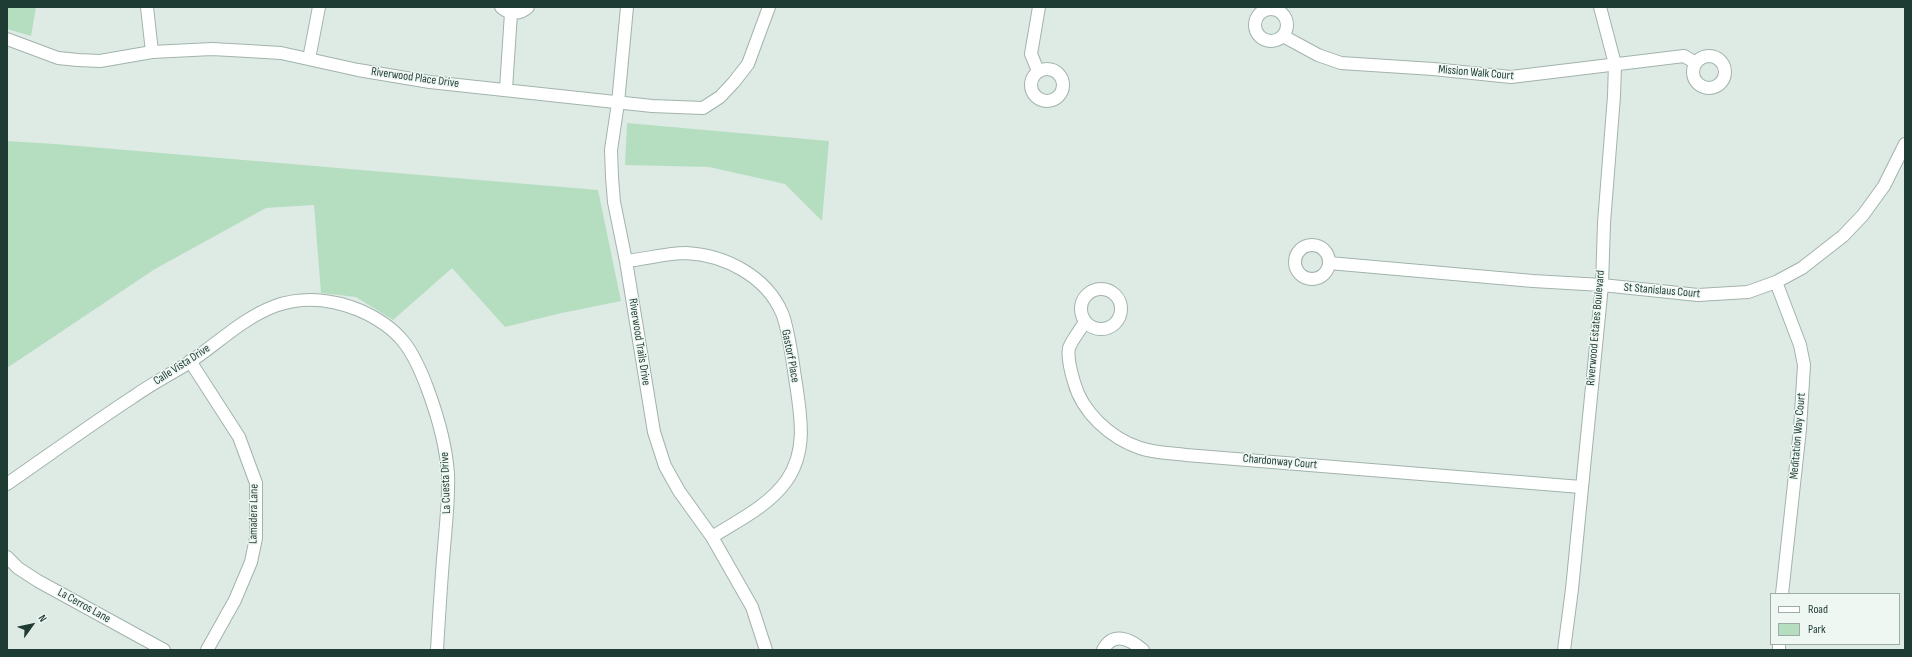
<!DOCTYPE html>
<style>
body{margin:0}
#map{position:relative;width:1912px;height:657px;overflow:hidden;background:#deebe5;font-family:"Sofia Sans Condensed",sans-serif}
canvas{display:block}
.frame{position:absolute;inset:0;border:8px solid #1f3c34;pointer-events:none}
.legend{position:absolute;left:1770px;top:593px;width:130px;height:52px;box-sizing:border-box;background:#eff7f3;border:1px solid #9caca7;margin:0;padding:5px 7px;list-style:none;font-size:12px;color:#1f3c34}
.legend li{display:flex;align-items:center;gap:8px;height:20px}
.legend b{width:20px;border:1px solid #9caca7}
.north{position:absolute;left:12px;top:605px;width:40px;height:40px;-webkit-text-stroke:3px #eff7f3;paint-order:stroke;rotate:57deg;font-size:11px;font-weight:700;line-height:16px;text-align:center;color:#1f3c34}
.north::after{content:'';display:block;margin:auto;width:14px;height:18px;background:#1f3c34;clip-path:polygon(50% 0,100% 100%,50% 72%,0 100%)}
</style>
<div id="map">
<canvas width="1912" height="657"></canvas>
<div class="frame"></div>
<ul class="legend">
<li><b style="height:5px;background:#fff"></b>Road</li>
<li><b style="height:11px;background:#b5dec1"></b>Park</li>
</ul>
<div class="north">N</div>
</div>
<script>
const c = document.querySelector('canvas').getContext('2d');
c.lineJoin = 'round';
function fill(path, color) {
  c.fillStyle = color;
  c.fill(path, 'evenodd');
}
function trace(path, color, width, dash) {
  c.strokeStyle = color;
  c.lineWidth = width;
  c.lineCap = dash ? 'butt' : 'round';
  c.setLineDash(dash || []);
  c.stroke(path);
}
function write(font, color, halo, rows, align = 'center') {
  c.font = font + ' "Sofia Sans Condensed",sans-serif';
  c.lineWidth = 3;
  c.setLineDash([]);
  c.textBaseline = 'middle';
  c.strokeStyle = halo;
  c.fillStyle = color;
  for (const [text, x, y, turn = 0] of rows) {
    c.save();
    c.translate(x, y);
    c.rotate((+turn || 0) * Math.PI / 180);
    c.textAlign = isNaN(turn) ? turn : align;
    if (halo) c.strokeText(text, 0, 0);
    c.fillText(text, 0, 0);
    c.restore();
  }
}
const green = new Path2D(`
 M7,7h29l-5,29 -24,-7z
 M627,123l202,18 -7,80 -37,-37 -76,-17 -84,-2z
 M7,141l48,3 543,46 23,111 -64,13 -52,13 -53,-59 -59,52 -37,-23 -35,-4 -7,-88 -48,3 -111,61 -148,99z`);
const minor = new Path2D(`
 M147,7l5,45
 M501,7c7,7 19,8 27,0
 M627,7l-9,96 -7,47 1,27 2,25 12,59 28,171 11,34 14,25 33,46 40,70 14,43
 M1255 25a16 16 0 1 1 32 0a16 16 0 1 1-32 0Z
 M1283,36l35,19 23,8 92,6 78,8 173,-21 12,7
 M7,39l51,19 20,2 22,1 52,-9 60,-3 36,2 33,2 77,17 72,12 222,24 51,2 17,-11 14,-15 14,-18 21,-57
 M1693 72a16 16 0 1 1 32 0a16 16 0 1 1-32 0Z
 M309,59l10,-52
 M1031 85a16 16 0 1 1 32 0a16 16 0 1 1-32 0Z
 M1038,71l-7,-17 8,-47
 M506,89l5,-76
 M1295 262a17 17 0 1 1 34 0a17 17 0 1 1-34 0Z
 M626,261c20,-2 41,-8 60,-8 39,2 80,23 96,60 7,17 11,52 14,71 5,33 11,67 -9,96 -18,26 -50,41 -75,57
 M1329,263l204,18 69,4 96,10 50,-3 28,-10 26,-14 41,-32 20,-21 21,-29 21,-42
 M1776,282l24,63 4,20 -4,64 -18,165
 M1081 309a20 20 0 1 1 40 0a20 20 0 1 1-40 0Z
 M1085,322c-5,8 -13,18 -16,26 -2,10 2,24 5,34 8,30 36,56 66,66 14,5 31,5 46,7l395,32
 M190,361l49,76 17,46v55l-5,24 -16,38 -28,50
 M7,484c42,-29 83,-59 126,-87 18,-13 38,-23 57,-35 28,-19 53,-44 85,-56 27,-10 57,-7 84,4 41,18 54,39 69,80 10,27 18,55 20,84 1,25 -2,49 -4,74 -3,34 -5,68 -7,102
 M7,557l11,11 20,13 126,69
 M1103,650c10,-19 27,-11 40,0
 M1779,650v-6`);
const tertiary = new Path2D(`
 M1564,650l8,-61 30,-304 2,-62 10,-127 1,-32 -15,-57`);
const streetNames = [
 ["Mission Walk Court",1476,73,5],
 ["Riverwood Place Drive",415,78,8],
 ["St Stanislaus Court",1662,291,5],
 ["Riverwood Estates Boulevard",1596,328,-85],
 ["Riverwood Trails Drive",639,342,81],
 ["Gastorf Place",790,356,79],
 ["Calle Vista Drive",182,365,-33],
 ["Meditation Way Court",1798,436,-85],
 ["Chardonway Court",1280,462,5],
 ["La Cuesta Drive",446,483,-92],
 ["Lamadera Lane",254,514,-89],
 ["La Cerros Lane",84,606,29]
];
fill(green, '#b5dec1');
trace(minor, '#a1b3ac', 14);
trace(tertiary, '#a1b3ac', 14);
trace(minor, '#fff', 12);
trace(tertiary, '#fff', 12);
write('12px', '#1f3c34', '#eff7f3', streetNames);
</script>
